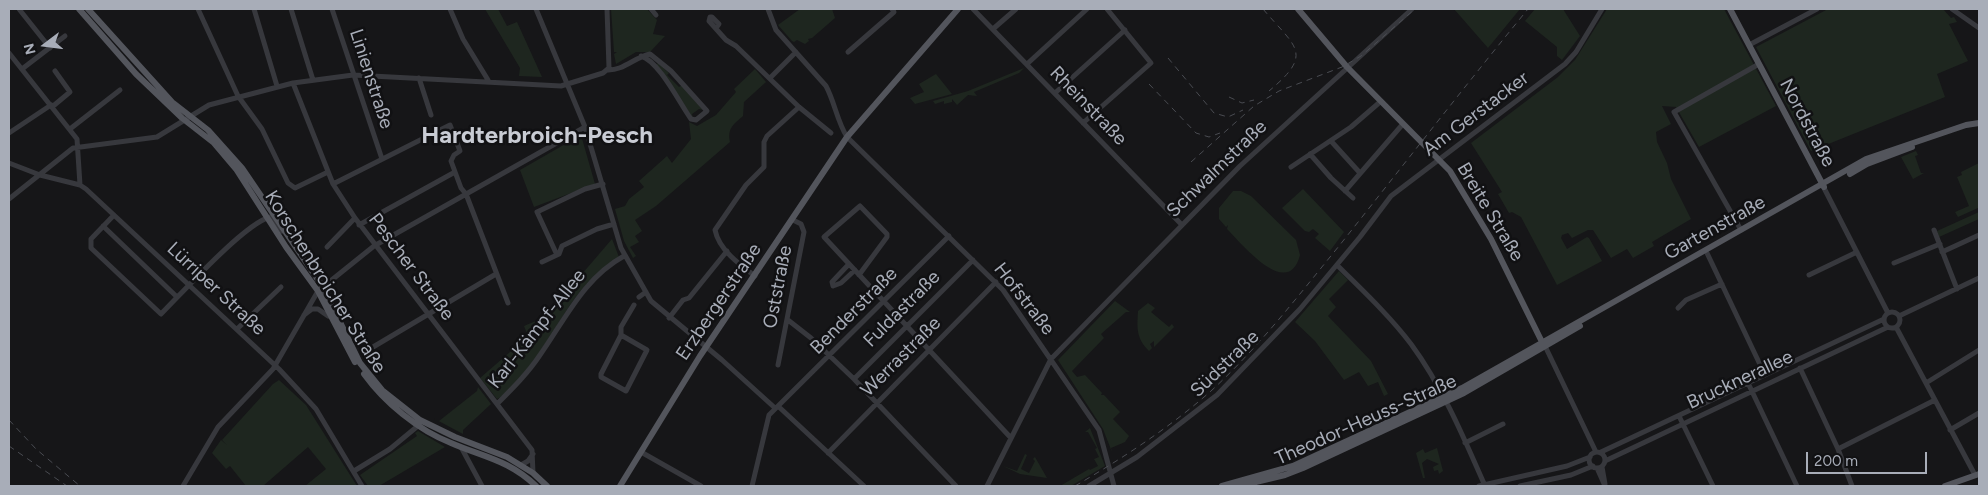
<!DOCTYPE html>
<meta charset="utf-8">
<style>
body{margin:0}
#map{position:relative;width:1988px;height:495px;overflow:hidden;background:#161618;font-family:Figtree,sans-serif}
canvas{display:block}
.frame{position:absolute;inset:0;border:10px solid #a8adb8;pointer-events:none}
.north{position:absolute;left:20px;top:20px;width:50px;height:50px;-webkit-text-stroke:4px #111113;paint-order:stroke;rotate:255deg;font-size:14px;font-weight:700;line-height:20px;text-align:center;color:#a8adb8}
.north::after{content:'';display:block;margin:auto;width:18px;height:22px;background:#a8adb8;clip-path:polygon(50% 0,100% 100%,50% 72%,0 100%)}
.scale{position:absolute;left:1806px;top:452px;width:121px;height:22px;box-sizing:border-box;border:2px solid #a8adb8;border-top:0;padding-left:6px;font-size:15px;line-height:18px;white-space:nowrap;color:#a8adb8;-webkit-text-stroke:4px #111113;paint-order:stroke}
</style>
<div id="map">
<canvas width="1988" height="495"></canvas>
<div class="frame"></div>
<div class="north">N</div>
<div class="scale">200 m</div>
</div>
<script>
const c = document.querySelector('canvas').getContext('2d');
c.lineJoin = 'round';
function fill(path, color) {
  c.fillStyle = color;
  c.fill(path, 'evenodd');
}
function trace(path, color, width, dash) {
  c.strokeStyle = color;
  c.lineWidth = width;
  c.lineCap = dash ? 'butt' : 'round';
  c.setLineDash(dash || []);
  c.stroke(path);
}
function write(font, color, halo, rows, align = 'center') {
  c.font = font + ' Figtree,sans-serif';
  c.lineWidth = 5;
  c.setLineDash([]);
  c.textBaseline = 'middle';
  c.strokeStyle = halo;
  c.fillStyle = color;
  for (const [text, x, y, turn = 0] of rows) {
    c.save();
    c.translate(x, y);
    c.rotate((+turn || 0) * Math.PI / 180);
    c.textAlign = isNaN(turn) ? turn : align;
    if (halo) c.strokeText(text, 0, 0);
    c.fillText(text, 0, 0);
    c.restore();
  }
}
const green = new Path2D(`
 M485,9h13l9,17 10,-4 25,55 -23,-1 1,-8z
 M611,9h36l10,11 -4,14 12,2 -15,16h-14l-20,12 -2,-10 3,-2h-3z
 M800,9h32l3,9 -23,20 -4,1 1,2 -4,3 -8,-4 -3,2 -2,-1 -14,-16z
 M1454,9h66l-32,39z
 M1535,9h28l17,27 -18,24 -5,-4v-9l-32,-26z
 M1607,9h117l52,97 -77,41 -23,-40 -14,-1 9,18 -15,8 1,10 10,21 4,16 20,40 -39,23 2,4 -21,12 -6,-9 -16,9 -18,-28h-5l-16,8 -4,-5 -6,2 -1,3 6,11 20,-12 2,1 13,23 -45,24 -36,-68 -9,-5 -3,1 -11,-19 4,-2 -31,-49 87,-66 17,-17z
 M1828,9h115l8,9 3,-1 3,5 -8,2 19,37 -31,13 8,23 -134,54 -55,-104z
 M658,63l11,10 -2,2 12,12 3,-2 21,25 -4,-1 -7,5 1,4 -37,-53z
 M1024,68l-5,5 -45,19 3,4 -9,-1 -11,10 -5,-6v3l-8,2v-3l-9,3 -2,-3 35,-10z
 M755,69l11,13 -22,20 -1,14c-9,8 -16,12 -13,26l-74,64 -21,14 7,11 -7,5 4,6 -9,5 6,9 -3,2 -9,-17 -9,-32 10,-3 4,-7 15,-12 -5,-6 28,-25 5,7 19,-24 -2,-17 8,4 19,-11 20,-23 -2,-3z
 M936,74l16,20 -37,10 -5,-6 14,-6 -5,-8z
 M581,135l14,49 -61,23 -14,-37z
 M1916,151l2,4 -3,1 6,17h3l-11,6 -12,-22z
 M1979,163v48l-1,-3 -20,9 -3,-5 14,-6 -12,-29 5,-2 -1,-3z
 M1303,189l41,43 -14,19 -15,-13 4,-4 -6,-5 -4,3 -4,-1 -23,-23z
 M1233,191h8l10,5 45,44 4,15c-12,46 -58,-11 -73,-26l1,-4 -2,2 -7,-8v-11z
 M1979,212v7l-40,18 -2,-6z
 M612,239l7,18c-14,11 -29,22 -40,36 -21,26 -54,93 -82,106l-17,-21 45,-39 3,-3 -4,-10 21,-9z
 M1339,271l9,9 -19,19 7,8 -8,9 43,45 17,33 -4,2 -6,-14 -10,4 -9,-14 -15,8 -29,-39 -20,-19z
 M1115,301l15,11h-4l-25,22 3,4 -32,33 5,6 8,-2 17,18 -1,2h3l16,17 -7,7 16,17 -4,6 -14,6 1,4 -9,-23 -45,-69z
 M1148,303l7,5 -4,4 18,15 3,-3 2,3 -20,20v-6l-4,3 2,4 -3,3c-13,-13 -12,-23 -11,-40z
 M279,380l27,25 51,81h-52l21,-17 -18,-22 -45,39h-17l-16,-20 -4,3 -14,-16 9,-13 6,5 -5,-5 51,-56z
 M478,387l13,17 -28,26v4l-30,-16 6,3 38,-30z
 M1090,428l15,38 -34,20h-11l29,-17 1,1 8,-4 -4,-7 5,-2 -4,-8 2,-1 -9,-16h-3z
 M418,431l27,16 -66,39h-11l-8,-11 57,-39 -2,-3z
 M1437,448l6,23 -4,3 -1,-4 -4,1 -1,-4 6,-3 -12,-5 -5,4 3,15h-2l-7,-25 7,-4 2,4z
 M1025,454l2,1 -6,14 8,4 6,-12 -2,-2 2,-2 12,21 -27,-4 -17,-8 14,5z`);
const minor = new Path2D(`
 M19,9l31,39
 M198,9l40,87 24,33 26,54 7,5 33,-16
 M254,9l23,77
 M291,9l22,71
 M332,9l50,150
 M450,9l13,30 25,41
 M536,9l49,118 36,121 30,53 71,59 53,48
 M651,9l5,6
 M768,9l8,21 50,56c9,17 11,35 21,51l156,153 96,140 15,56
 M973,9l208,215
 M1952,9l27,19
 M716,28l3,-4 -7,-7h-2l-1,4 17,19 10,6 63,61 32,26
 M993,29l23,-20
 M1749,45l68,-36
 M848,52l46,-40 -2,-3
 M9,53l68,86 3,46
 M1027,64l60,-55
 M22,69l43,-33
 M607,70c16,1 28,-13 43,-16l21,17 36,40 -11,9 -5,-1c-11,-15 -32,-58 -50,-63
 M419,78l12,37
 M770,78l26,-26
 M293,83l40,101 22,34 177,232 1,23
 M1055,93l70,-63
 M52,107l18,-15 -15,-21
 M1083,123l68,-60 -44,-54
 M70,129l50,-39
 M9,133l42,-28
 M1331,141l29,32
 M1310,154l21,24 22,20
 M9,163l31,12 40,10 6,4 193,180 37,40 46,77
 M1291,167l60,-40 29,-25
 M333,184l117,-59 10,26 -6,4 -3,6 10,27 5,6 42,109
 M1824,188l64,125
 M1345,191l57,-66
 M9,199l64,-51 84,-11 52,-32 84,-22 60,-8 208,11 42,-13 6,-5 -2,-59
 M114,215l-23,24v9l70,66c21,-21 83,-90 109,-97l12,14
 M359,225l96,-53
 M103,226l74,71
 M1741,230l-67,-118 85,-48
 M1934,230l23,59
 M327,247l28,-29
 M1942,252l37,-17
 M1707,253l58,122
 M557,255l-20,-43 48,-23 18,-5
 M542,262l17,-8 3,-8 35,-17 17,-5
 M1894,263l46,-19
 M849,264l-17,18 1,4 8,-3 14,-13
 M1337,265c25,25 52,50 74,79 31,42 53,94 74,142
 M859,275l28,-38v-3l-27,-28 -36,31 187,201
 M1809,275l48,-23
 M755,276c-15,-11 -36,-26 -40,-46l31,-45 18,-18v-25l3,-6 32,-29
 M639,297l7,-5
 M1678,308l8,-8 36,-16
 M1884 320a8 8 0 1 1 16 0a8 8 0 1 1-16 0Z
 M304,315l8,-6h6l10,7
 M1899,316l80,-38
 M669,318l14,-18 6,-2 38,-47
 M788,320l23,18 43,41 102,107
 M1896,327l79,148
 M237,329l44,-42
 M621,335l-20,39v3l25,14 21,-41 -26,-15v-8l13,-22
 M1545,346l51,106
 M368,350l128,-76
 M778,365l26,-133 -3,-8 -8,-4
 M1800,368l38,81 14,37
 M854,379l119,-119
 M1748,383l49,103
 M1926,383l53,-33
 M497,404c16,-16 31,-31 43,-49 26,-37 44,-77 84,-99
 M779,407l85,79
 M1679,416l34,70
 M1950,430l29,-17
 M1465,443l38,-19
 M461,447l21,39
 M1838,449l97,-49
 M641,452l60,34
 M1601,452l283,-133
 M1589 460a8 8 0 1 1 16 0a8 8 0 1 1-16 0Z
 M828,453l168,-171
 M1605,461l283,-134
 M521,465l7,-4 5,-7
 M1602,467l3,17
 M1597,468l8,18
 M354,471l36,-22 29,-24
 M183,486l35,-59 55,-58 45,-78 56,-45 211,-119
 M752,486l17,-71 180,-179
 M987,486l64,-127 189,-193 172,-157
 M1089,486l48,-29 80,-62 83,-86 60,-72 31,-41 174,-132 11,-12 26,-43
 M1479,486l88,-20 23,-9
 M1520,486l51,-11 22,-9`);
const major = new Path2D(`
 M79,9l57,65 46,44 32,25 22,26 50,78 32,44 37,71
 M88,9l84,93 36,28 34,38 81,119 37,76 22,27 38,30 35,17 52,20 26,16 14,13
 M1298,9l49,58 103,104 41,68 53,107
 M1730,9l94,178
 M1850,174l17,-10 45,-17
 M364,374c21,29 54,56 87,69 32,14 58,17 85,43
 M620,486l80,-130 147,-219 111,-128
 M1222,486l71,-20 169,-78 404,-229 100,-34 13,-2
 M1239,486l46,-11 18,-7 161,-75 116,-67
 M1945,486l34,-12`);
const rail = new Path2D(`
 M1263,9c32,38 52,44 6,82
 M1168,58l46,55 14,4 15,-7
 M1149,84l47,49 13,4 11,-4
 M1229,97l13,6 12,-3
 M1191,162l63,-56 25,-15 63,-24 19,-11 54,-47
 M9,420l27,29 44,37
 M9,446l58,40
 M1075,486c48,-28 94,-58 136,-95 48,-44 87,-95 128,-145 63,-79 125,-159 189,-237`);
const streetNames = [
 ["Linienstraße",371,79,72],
 ["Rheinstraße",1088,106,46],
 ["Am Gerstacker",1476,114,-37],
 ["Nordstraße",1807,123,62],
 ["Schwalmstraße",1217,169,-44],
 ["Breite Straße",1490,212,59],
 ["Gartenstraße",1715,228,-29],
 ["Pescher Straße",411,267,53],
 ["Korschenbroicher Straße",325,282,58],
 ["Oststraße",778,287,-79],
 ["Lürriper Straße",216,289,43],
 ["Hofstraße",1024,299,52],
 ["Erzbergerstraße",719,302,-56],
 ["Fuldastraße",902,309,-45],
 ["Benderstraße",854,311,-45],
 ["Karl-Kämpf-Allee",537,329,-52],
 ["Werrastraße",901,357,-45],
 ["Südstraße",1225,364,-44],
 ["Brucknerallee",1740,380,-25],
 ["Theodor-Heuss-Straße",1366,420,-24]
];
const districtNames = [
 ["Hardterbroich-Pesch",537,136]
];
fill(green, '#1e261f');
trace(minor, '#37383d', 5);
trace(major, '#53555c', 6);
trace(rail, '#4a4c52', 1, [6, 5]);
write('19px', '#a8adb8', '#111113', streetNames);
write('bold 24px', '#c9ccd4', '#111113', districtNames);
</script>
